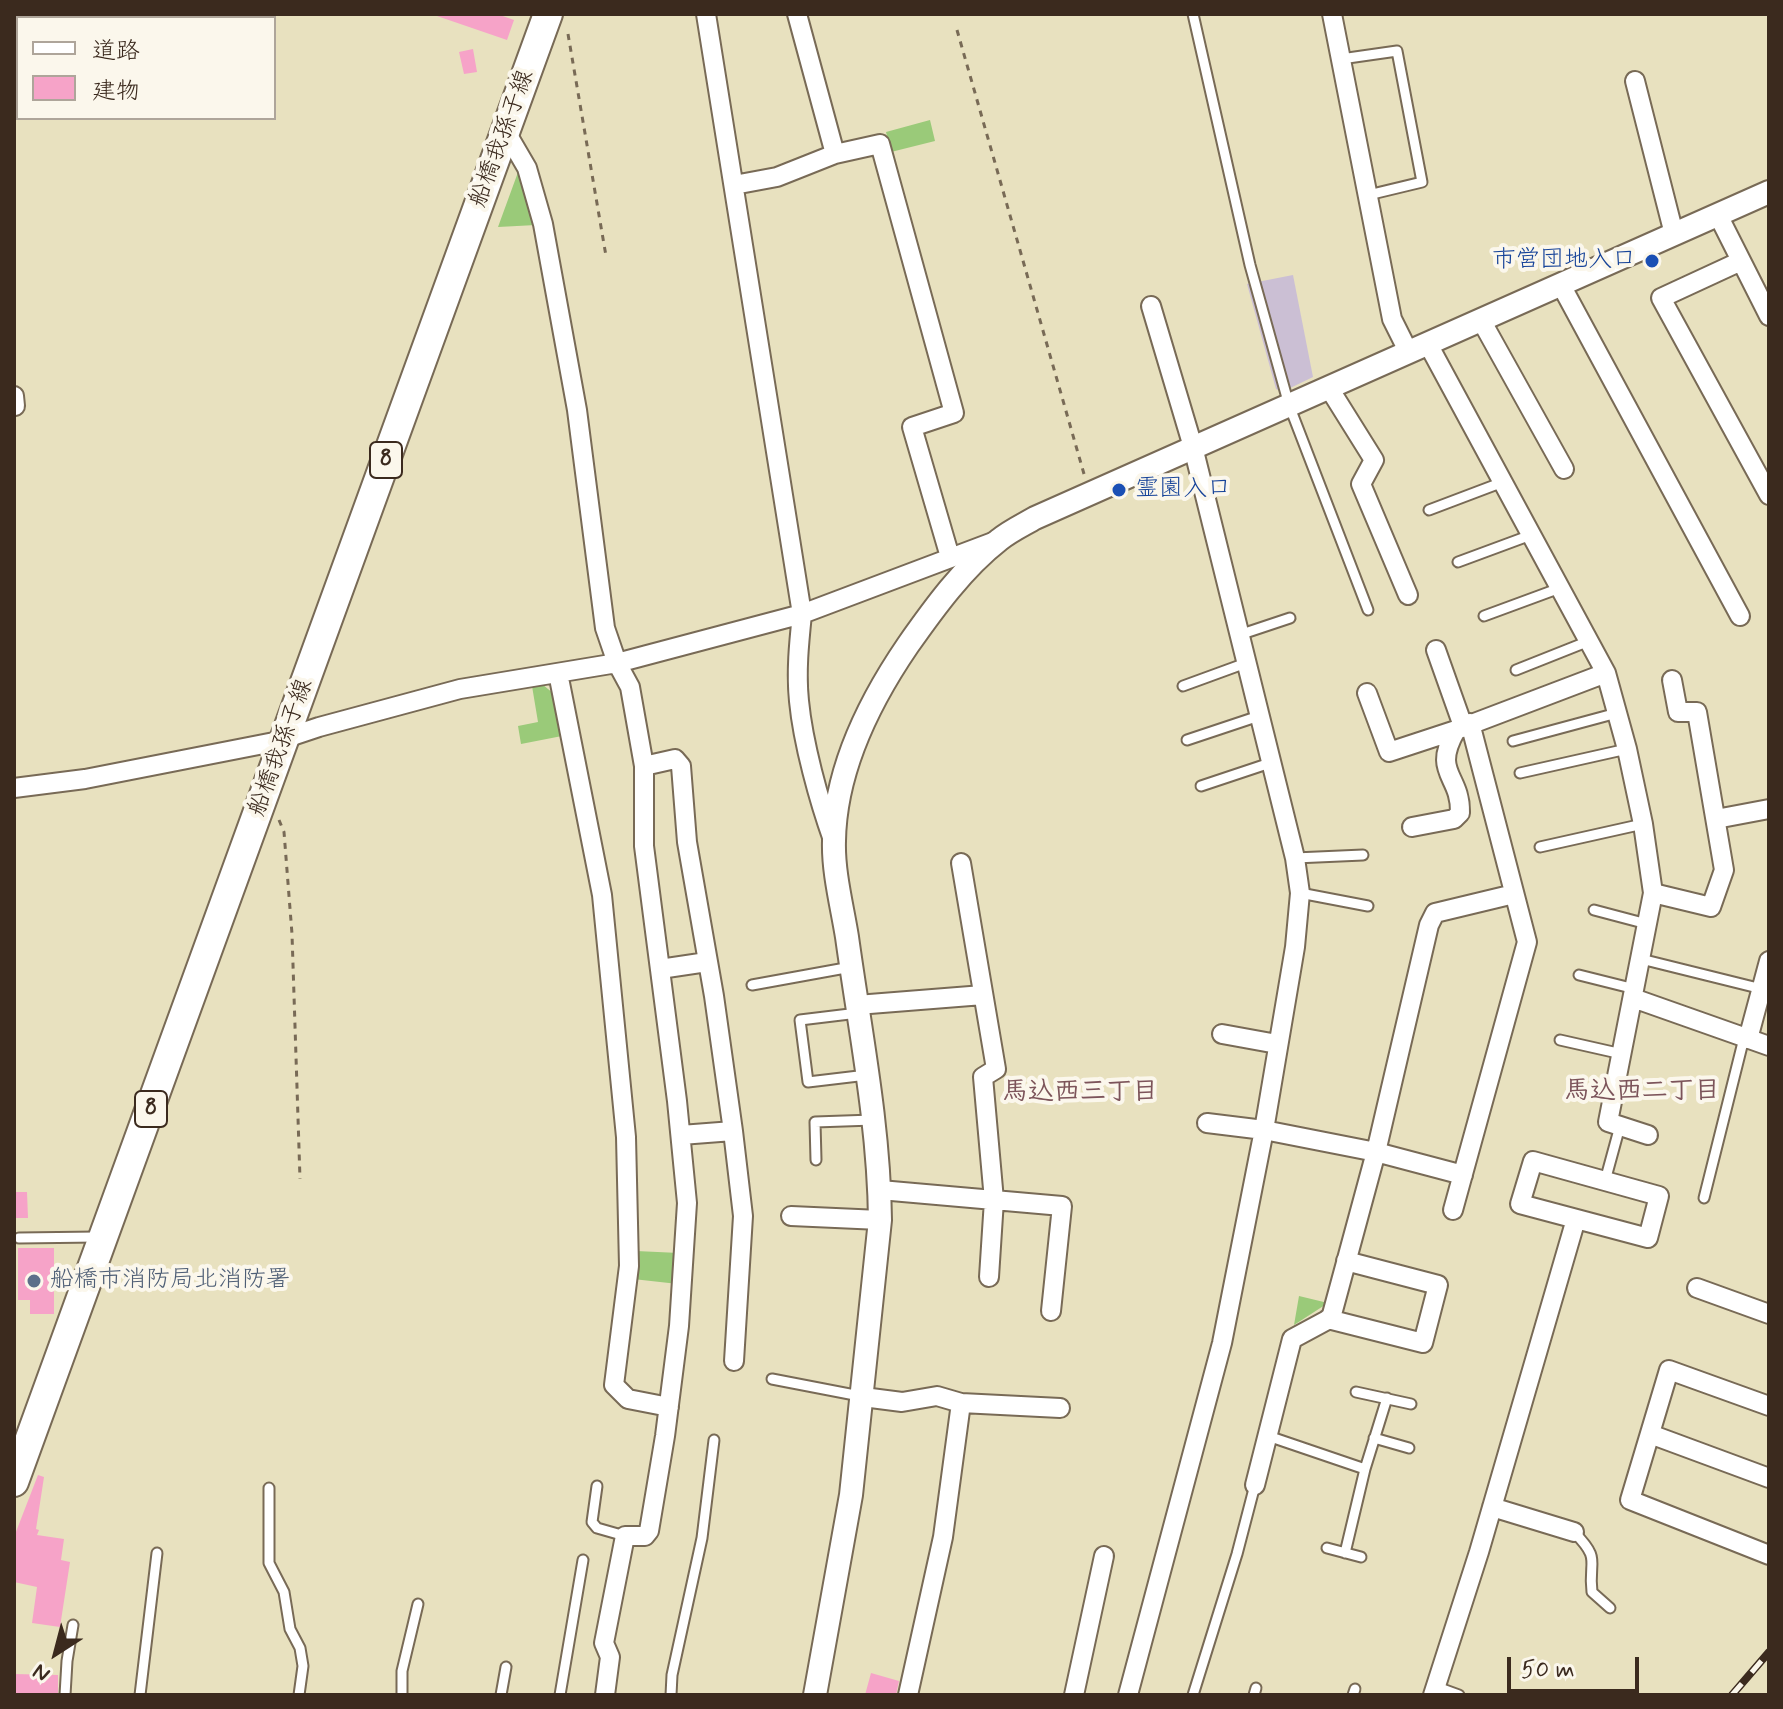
<!DOCTYPE html>
<meta charset="utf-8">
<style>
body{margin:0}
#map{position:relative;width:1783px;height:1709px;overflow:hidden;background:#e8e1bf;font-family:Mynerve,"Klee One",sans-serif}
canvas{display:block}
.frame{position:absolute;inset:0;border:16px solid #3b2a1e;pointer-events:none}
.legend{position:absolute;left:16px;top:16px;width:260px;height:104px;box-sizing:border-box;background:#fbf7ec;border:2px solid #aea59a;margin:0;padding:10px 14px;list-style:none;font-size:24px;color:#3b2a1e}
.legend li{display:flex;align-items:center;gap:16px;height:40px}
.legend b{width:40px;border:2px solid #aea59a}
.north{position:absolute;left:16px;top:1613px;width:80px;height:80px;-webkit-text-stroke:6px #fbf7ec;paint-order:stroke;rotate:216deg;font-size:22px;font-weight:700;line-height:32px;text-align:center;color:#3b2a1e}
.north::after{content:'';display:block;margin:auto;width:28px;height:36px;background:#3b2a1e;clip-path:polygon(50% 0,100% 100%,50% 72%,0 100%)}
.scale{position:absolute;left:1507px;top:1657px;width:132px;height:36px;box-sizing:border-box;border:4px solid #3b2a1e;border-top:0;padding-left:10px;font-size:24px;line-height:28px;white-space:nowrap;color:#3b2a1e;-webkit-text-stroke:6px #fbf7ec;paint-order:stroke}
</style>
<div id="map">
<canvas width="1783" height="1709"></canvas>
<div class="frame"></div>
<ul class="legend">
<li><b style="height:10px;background:#fff"></b>道路</li>
<li><b style="height:22px;background:#f6a3c8"></b>建物</li>
</ul>
<div class="north">N</div>
<div class="scale">50 m</div>
</div>
<script>
const c = document.querySelector('canvas').getContext('2d');
c.lineJoin = 'round';
function fill(path, color) {
  c.fillStyle = color;
  c.fill(path, 'evenodd');
}
function trace(path, color, width, dash) {
  c.strokeStyle = color;
  c.lineWidth = width;
  c.lineCap = dash ? 'butt' : 'round';
  c.setLineDash(dash || []);
  c.stroke(path);
}
function write(font, color, halo, rows, align = 'center') {
  c.font = font + ' Mynerve,"Klee One",sans-serif';
  c.lineWidth = 8;
  c.setLineDash([]);
  c.textBaseline = 'middle';
  c.strokeStyle = halo;
  c.fillStyle = color;
  for (const [text, x, y, turn = 0] of rows) {
    c.save();
    c.translate(x, y);
    c.rotate((+turn || 0) * Math.PI / 180);
    c.textAlign = isNaN(turn) ? turn : align;
    if (halo) c.strokeText(text, 0, 0);
    c.fillText(text, 0, 0);
    c.restore();
  }
}
const industrial = new Path2D(`
 M1293,275l20,102 -31,15 -6,-3 -29,-105z`);
const green = new Path2D(`
 M930,120l5,21 -44,11 -5,-20z
 M521,164l15,61 -38,2z
 M542,684l12,10 8,42 -41,8 -3,-18 20,-4 -6,-36z
 M636,1251l43,2 -1,31 -45,-5z
 M1299,1296l29,7 -34,22z`);
const building = new Path2D(`
 M437,14h60l17,6 -7,20 -70,-24z
 M473,49l4,23 -13,2 -5,-22z
 M14,1192h13l1,26h-14z
 M18,1248h36v66h-24v-14h-12z
 M38,1475l6,2 -8,52 3,1 -2,5 27,4 -3,21 9,2 -10,65 -28,-4 5,-36 -23,-5v-45z
 M871,1673l28,8 -3,14h-31z
 M14,1674l44,1v20h-44z`);
const path = new Path2D(`
 M957,30l127,444
 M568,34l38,222
 M279,820l5,12 8,102 8,245`);
const service = new Path2D(`
 M1193,14l57,251 39,140 79,205
 M1341,59l56,-8 25,131 -54,13
 M1429,510l74,-28
 M1458,562l73,-27
 M1484,616l76,-28
 M1239,635l51,-17
 M1516,670l73,-29
 M1183,686l63,-23
 M1187,740l72,-24
 M1513,741l104,-28
 M1520,773l107,-24
 M1201,786l69,-23
 M1540,847l103,-23
 M1295,858l68,-3
 M1300,893l68,13
 M1594,910l53,14
 M1641,959l121,30
 M1579,975l56,14
 M752,985l99,-18
 M858,1013l-58,7 8,62 59,-7
 M1560,1040l62,14
 M816,1160l-1,-38 58,-2
 M1605,1181l15,-55
 M1704,1198l40,-160
 M19,1238l78,-1
 M772,1379l88,17
 M1356,1392l55,12
 M1268,1436l97,33
 M1374,1438l35,10
 M597,1486l-5,36 5,6 28,8
 M269,1488v75l15,29 6,37 10,19 3,18 -4,29
 M1574,1532c28,29 14,27 18,60l18,16
 M1327,1548l34,9
 M1345,1553l20,-84 22,-71
 M1437,1687l22,8
 M65,1695l2,-34 6,-36
 M140,1695l17,-142
 M402,1695v-24l16,-67
 M501,1695l5,-28
 M560,1695l23,-135
 M671,1695l1,-20 30,-137 12,-98
 M1193,1695l44,-141 18,-69
 M1254,1695l2,-7
 M1353,1695l2,-6`);
const minor = new Path2D(`
 M706,14l96,600c-3,29 -6,58 -3,87 4,42 20,100 34,139
 M797,14l38,140
 M1332,14l60,305 17,34
 M144,18l28,-4
 M14,66l4,-2
 M1635,81l39,153
 M506,132l21,36 16,56 34,186 28,218 12,35 13,24 14,79v80l33,255 10,102 -8,123 -14,110 -16,95 -4,5h-20l-21,107 6,14 -5,38
 M734,185l43,-8 58,-23 45,-10 74,269 -42,14 38,130
 M1718,215l51,101
 M1741,261l-80,37 108,197
 M1561,285l179,331
 M1481,320l83,149
 M1428,344l178,329 21,76 16,75 10,69 -45,229 40,13
 M1329,388l45,72 -13,24 47,111
 M14,396l1,10
 M1436,650l27,76
 M558,673l44,222 24,242 3,129 -15,119 14,14 41,8
 M1367,693l22,59 67,-22 150,-57
 M644,766l31,-7 6,7 6,76 27,154 19,135 -52,4
 M14,788l71,-9 189,-37 45,-15 141,-38 157,-26 185,-49 191,-72
 M1716,819l53,-10
 M1412,827l42,-8 6,-6c1,-39 -29,-39 -4,-83
 M961,863l35,206 -13,8 11,123 -5,77
 M1653,893l58,14 13,-37 -27,-158h-19l-6,-32
 M660,969l47,-7
 M1633,998l136,48
 M857,1005l126,-10
 M1222,1034l55,10
 M1748,1039l21,-78
 M1207,1123l57,7 112,22 -45,166 -39,21 -37,146
 M733,1131l10,85 -9,145
 M1533,1161l126,35 -11,42 -128,-34z
 M1463,1175l-87,-23 53,-227 6,-12 79,-19
 M880,1190l182,16 -11,105
 M1453,1210l74,-268 -57,-219
 M791,1216l89,4
 M1697,1288l72,26
 M1328,1319l95,24 15,-58 -92,-24
 M863,1397l39,5 35,-6 24,7 99,5
 M1769,1406l-100,-36 -39,130 139,55
 M1650,1434l119,44
 M1492,1507l82,25
 M908,1695l35,-158 18,-134
 M1074,1695l30,-139
 M1128,1695l94,-352 42,-213 31,-183 5,-54 -5,-35 -102,-411 -42,-141
 M1433,1695l46,-143 97,-333`);
const tertiary = new Path2D(`
 M815,1695l36,-200 29,-275c-1,-96 -20,-189 -33,-283 -5,-31 -14,-65 -13,-96 1,-71 35,-139 74,-196 26,-37 55,-77 91,-105 11,-9 24,-15 36,-22l734,-326`);
const primary = new Path2D(`
 M14,1482l534,-1468`);
const rail = new Path2D(`
 M1732,1695l37,-43`);
const markers = [
 [1652,261,8,"#1a4fb4"],
 [1119,490,8,"#1a4fb4"],
 [34,1281,8,"#5c6f8a"]
];
const shields = [
 [386,460,32],
 [151,1109,32]
];
const shieldNames = [
 ["8",386,460],
 ["8",151,1109]
];
const streetNames = [
 ["船橋我孫子線",503,139,-70],
 ["船橋我孫子線",282,748,-70]
];
const transitNames = [
 ["市営団地入口",1636,261],
 ["霊園入口",1135,490,"left"]
];
const serviceNames = [
 ["船橋市消防局北消防署",50,1281]
];
const neighbourhoodNames = [
 ["馬込西二丁目",1642,1093],
 ["馬込西三丁目",1080,1094]
];
fill(industrial, '#cbbfd4');
fill(green, '#9aca79');
fill(building, '#f6a3c8');
trace(service, '#786a56', 13);
trace(minor, '#786a56', 22);
trace(tertiary, '#786a56', 26);
trace(primary, '#786a56', 32);
trace(path, '#786a56', 3, [6, 6]);
trace(service, '#fff', 9);
trace(minor, '#fff', 18);
trace(tertiary, '#fff', 22);
trace(primary, '#fff', 28);
trace(rail, '#3b2a1e', 8);
trace(rail, '#fbf7ec', 5, [15]);
for (const [x, y, r, color] of markers) {
  const dot = new Path2D();
  dot.arc(x, y, r, 0, 2 * Math.PI);
  c.fillStyle = color;
  c.fill(dot);
  trace(dot, '#fbf7ec', 3);
}
for (const [x, y, w] of shields) {
  const box = new Path2D();
  box.roundRect(x - w / 2, y - 18, w, 36, 6);
  c.fillStyle = '#fbf7ec';
  c.fill(box);
  trace(box, '#3b2a1e', 2);
}
write('bold 22px', '#3b2a1e', null, shieldNames);
write('24px', '#3b2a1e', '#fbf7ec', streetNames);
write('24px', '#164399', '#fbf7ec', transitNames, 'right');
write('24px', '#4e5e75', '#fbf7ec', serviceNames, 'left');
write('bold 26px', '#7c545a', '#fbf7ec', neighbourhoodNames);
</script>
